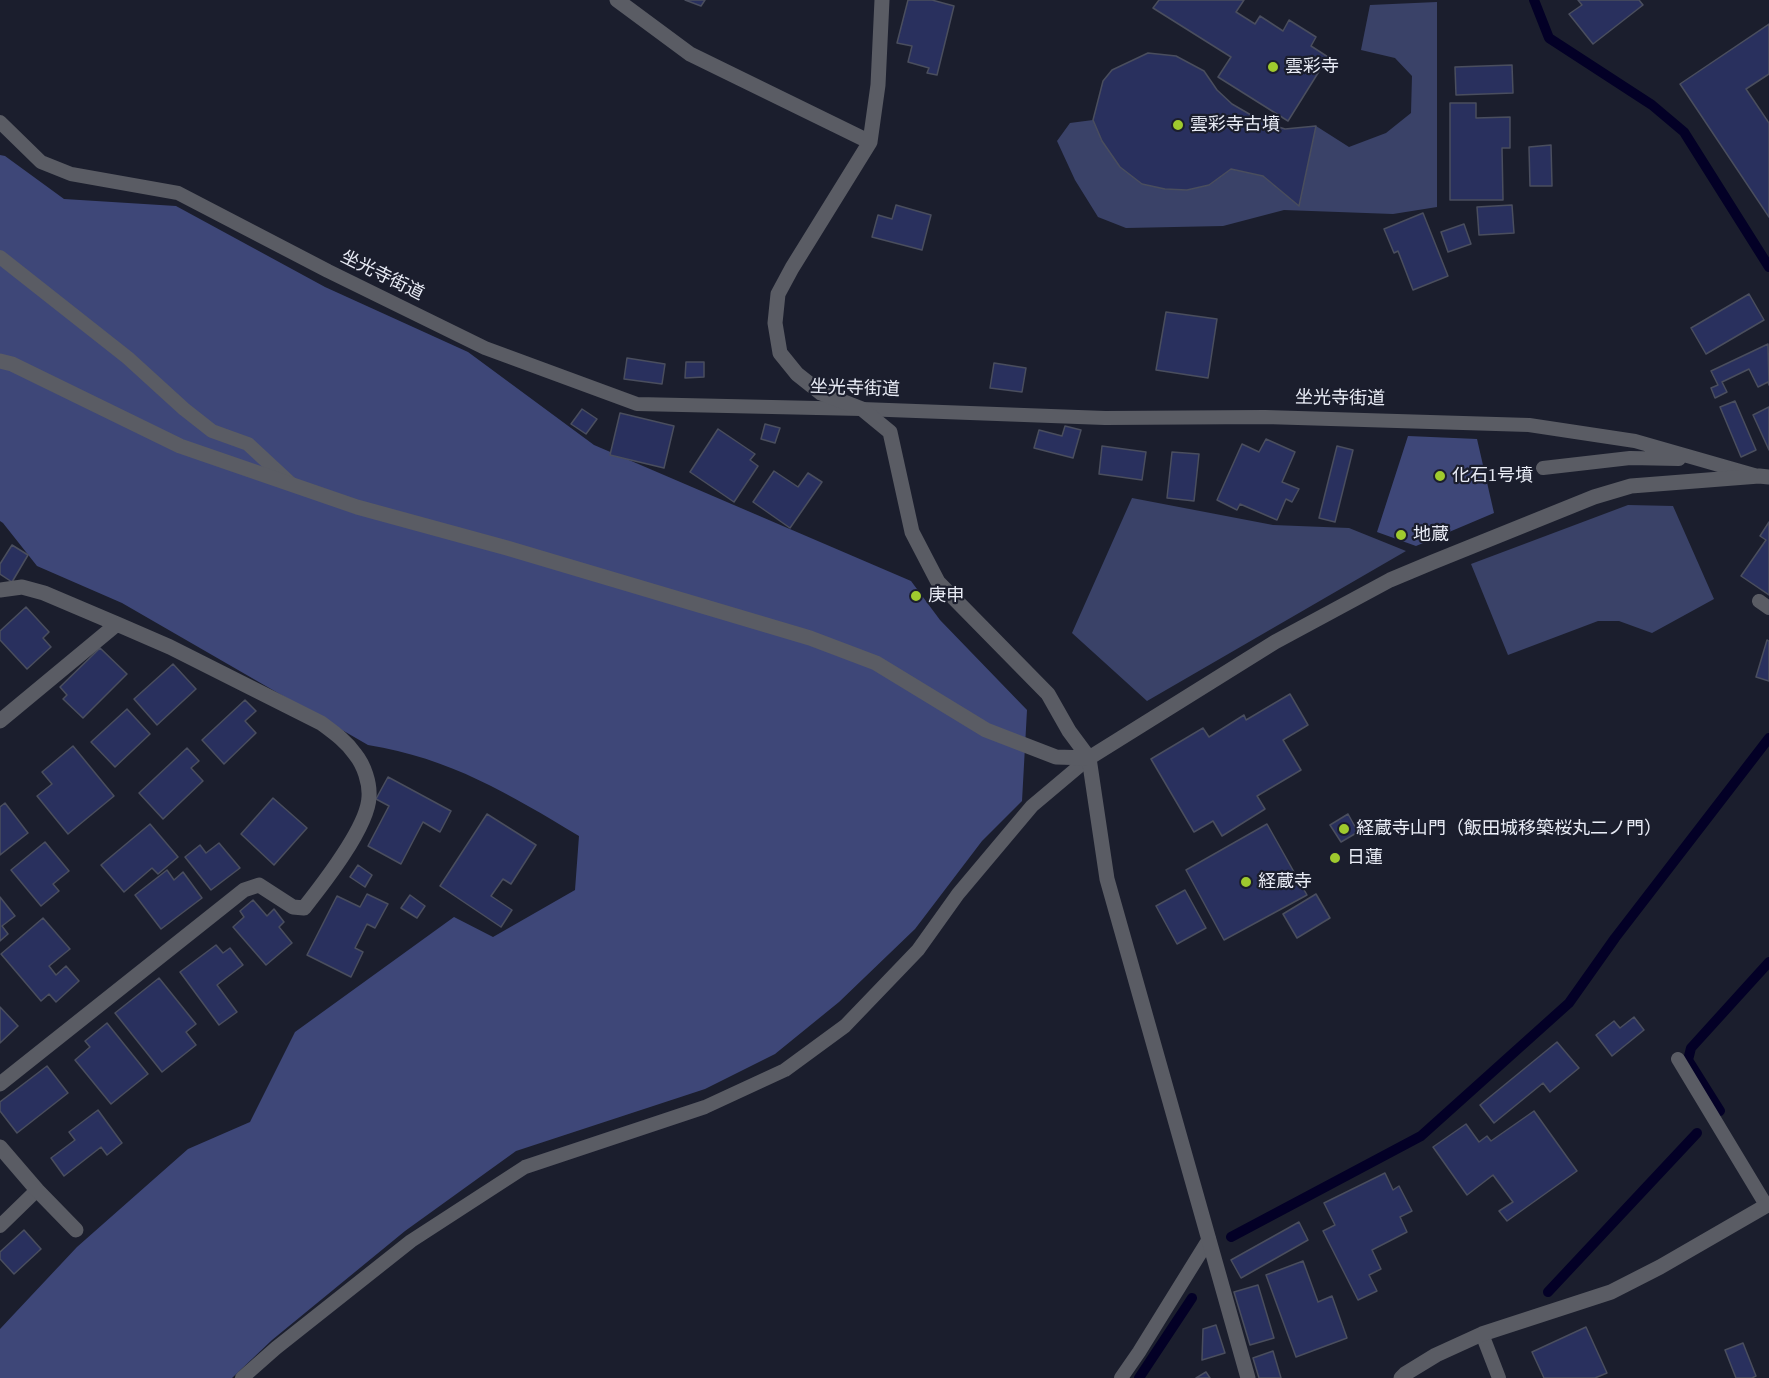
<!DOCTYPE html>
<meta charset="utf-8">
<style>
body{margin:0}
canvas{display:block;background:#1b1e2d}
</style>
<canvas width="1769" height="1378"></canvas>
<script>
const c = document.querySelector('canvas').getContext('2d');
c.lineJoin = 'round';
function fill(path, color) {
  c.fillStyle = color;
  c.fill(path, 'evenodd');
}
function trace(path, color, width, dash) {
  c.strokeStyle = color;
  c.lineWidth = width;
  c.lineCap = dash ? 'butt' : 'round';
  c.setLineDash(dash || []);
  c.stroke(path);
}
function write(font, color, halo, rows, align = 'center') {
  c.font = font + ' "Source Serif 4","Noto Sans JP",serif';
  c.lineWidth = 4.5;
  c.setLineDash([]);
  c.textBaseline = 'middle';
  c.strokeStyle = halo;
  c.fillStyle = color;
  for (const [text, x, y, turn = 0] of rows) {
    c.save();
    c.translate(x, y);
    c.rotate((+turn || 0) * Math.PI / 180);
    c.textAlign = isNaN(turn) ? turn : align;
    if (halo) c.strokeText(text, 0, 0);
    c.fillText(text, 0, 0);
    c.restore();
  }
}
const green = new Path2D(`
 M1437,2v205l-44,7 -109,-4 -61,16 -97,2 -28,-11 -23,-37 -18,-39 13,-18 23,-3 9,21 63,48 22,1 22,-5 22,-16 32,7 36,30 17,-80 33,21 37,-14 25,-20 1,-37 -17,-18 -34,-8 9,-45z
 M1132,498l141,27 76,3 57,23 -259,150 -75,-68z
 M1628,505l45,1 41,93 -62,34 -33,-12h-21l-90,34 -37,-91z`);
const forest = new Path2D(`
 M0,155l5,1 59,43 112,7 149,81 143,65 126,93 317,136 29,39 87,90 -5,91 -40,40 -67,88 -76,73 -64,52 -70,35 -189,62 -111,80 -133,109 -40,38h-232v-49l77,-82 111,-98 62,-27 45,-90 159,-115 39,20 82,-47 4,-54c-70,-42 -129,-78 -211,-91l-246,-142 -85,-37 -34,-43 -3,-2z
 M1408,436l69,3 17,74 -78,33 -39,-14z`);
const stream = new Path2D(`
 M1534,0l15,38 103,67 32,27 85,135
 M1720,1111l-32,-51 3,-12 78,-86
 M1231,1237l190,-101 148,-133 46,-65 154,-200
 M1548,1292l149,-159
 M1139,1378l53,-80`);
const building = new Path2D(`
 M685,0h20l-4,6z
 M908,0h24l22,6 -17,69 -10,-2 2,-5 -21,-6 4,-16 -15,-3z
 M1159,0h85l-8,12 19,12 5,-8 23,15 6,-11 27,17 -5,9 17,11 -40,64 -70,-44 13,-20 -78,-49z
 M1578,0h61l4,5 -50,39 -24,-30 13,-9z
 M1769,24v50l-23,15 23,34v94l-89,-133z
 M1148,53l28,3 28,15 13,19 15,14 31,18 22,7 31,-3 -17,80 -36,-30 -32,-7 -22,16 -22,5 -22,-1 -23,-5 -22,-17 -18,-26 -9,-21 10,-39 9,-11z
 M1512,65l1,28 -57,2 -1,-28z
 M1450,103h26v15l34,-1v31h-8l1,52h-53z
 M1551,145l1,41h-22l-1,-39z
 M896,205l35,10 -9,35 -50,-13 6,-22 14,4z
 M1512,205l2,28 -35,2 -2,-28z
 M1423,213l25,63 -35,14 -15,-39 -4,2 -10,-24z
 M1464,224l7,20 -23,8 -7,-20z
 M1749,294l15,26 -58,34 -15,-26z
 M1166,312l51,7 -9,59 -52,-8z
 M1768,344l1,41 -1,-3 -10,5 -9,-18 -27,13 5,10 -12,6 -4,-10 7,-3 -7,-14z
 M627,358l38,6 -3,20 -38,-5z
 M686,362h18v15l-19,1z
 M994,363l32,5 -4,24 -32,-4z
 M1735,401l21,49 -15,7 -21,-50z
 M1769,407v43l-16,-35z
 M582,409l15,10 -11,15 -15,-10z
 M620,413l54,13 -10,42 -54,-13z
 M765,424l15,4 -5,15 -14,-4z
 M1065,426l16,4 -8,28 -39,-10 5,-18 23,6z
 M718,429l37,25 -5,6 8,6 -24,36 -44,-30z
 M1266,439l29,13 -13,30 17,7 -7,13 -6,-3 -9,21 -37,-16 -3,6 -20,-10 25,-56 17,8z
 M1102,446l44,6 -4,28 -43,-6z
 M1337,446l16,4 -18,72 -16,-4z
 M1172,452l27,2 -5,47 -27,-3z
 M774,471l24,16 10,-14 14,9 -32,46 -37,-26z
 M1769,522v73l-28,-19 25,-36 -6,-4z
 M12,545l16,10 -16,27 -12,-8v-10z
 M26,607l23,25 -6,6 8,9 -24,22 -27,-29v-9z
 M1767,640l2,1v40l-13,-4z
 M100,648l27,26 -44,44 -20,-19 4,-4 -7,-8z
 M173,664l23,25 -39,36 -23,-26z
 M1290,694l18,31 -25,15 18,30 -44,26 8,13 -43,27 -9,-15 -19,11 -43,-73 52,-31 6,9 35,-22 2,5z
 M245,700l11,11 -11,10 11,12 -32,31 -22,-24z
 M127,709l23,25 -35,33 -24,-25z
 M73,746l41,50 -46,38 -31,-38 15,-12 -10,-12z
 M187,748l12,13 -8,7 12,13 -40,38 -24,-26z
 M388,777l63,34 -11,21 -17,-10 -22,42 -33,-18 21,-40 -13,-7z
 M273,798l34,30 -33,37 -33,-31z
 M5,803l23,30 -28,22v-48z
 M487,814l49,31 -25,39 -8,-5 -12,17 21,14 -11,17 -61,-41z
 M1348,814l10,18 -17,10 -11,-17z
 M150,824l28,33 -20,17 -6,-6 -28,24 -23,-27z
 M1267,824l40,71 -83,45 -38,-70z
 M45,842l24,29 -16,13 6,7 -18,15 -30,-36z
 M219,843l21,25 -29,22 -26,-33 15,-12 6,8z
 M358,865l14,10 -7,12 -15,-10z
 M167,870l7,10 9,-8 19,26 -41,31 -26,-34z
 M1185,890l21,38 -29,16 -21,-38z
 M367,894l21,10 -13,24 -8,-4 -12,24 8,4 -12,25 -44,-22 30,-59 23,11z
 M1316,894l14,24 -33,20 -14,-24z
 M410,895l15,11 -8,12 -16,-10z
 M0,897l15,19 -13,10 6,8 -8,7z
 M253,900l14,16 7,-7 10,13 -5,5 13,16 -26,22 -33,-38 11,-10 -4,-6z
 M43,918l27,31 -21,17 7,9 10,-9 13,15 -23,21 -7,-8 -8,7 -40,-47z
 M216,945l7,8 7,-5 13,17 -26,20 20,27 -18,13 -39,-53z
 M159,978l37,46 -10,8 10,13 -34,27 -47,-59z
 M0,1007l18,19 -18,17z
 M1634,1017l10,13 -32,26 -16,-21 18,-14 6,7z
 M107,1023l41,51 -37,30 -36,-44 15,-13 -5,-6z
 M1557,1042l22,26 -29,24 -7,-9 -49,40 -14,-18z
 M47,1066l21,27 -51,40 -17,-22v-9z
 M98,1110l24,33 -15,12 -6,-8 -37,29 -13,-18 24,-18 -6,-8z
 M1534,1111l43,60 -70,50 -8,-10 14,-9 -20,-27 -26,20 -34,-48 33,-23 13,18 8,-6 4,5z
 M1385,1173l8,17 6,-4 13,25 -12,6 7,15 -35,18 9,19 -12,6 8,16 -19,9 -35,-69 12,-6 -11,-22z
 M1299,1222l9,18 -67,38 -10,-18z
 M24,1230l17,19 -27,25 -14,-15v-7z
 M1303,1261l15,41 14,-6 15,42 -51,19 -30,-82z
 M1258,1285l16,53 -24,7 -16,-53z
 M1216,1325l9,28 -23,7 1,-31z
 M1586,1327l21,46 -12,5h-51l-12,-26z
 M1743,1343l13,33 -4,2h-16l-11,-28z
 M1273,1351l8,27h-22l-6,-20z
 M1206,1372l4,6h-14z`);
const service = new Path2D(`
 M0,122l41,40 30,12 107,19 150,78 157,77 152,56 225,5 243,9 160,-1 264,8 106,16 119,34
 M0,257l128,101 56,51 28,22 36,13 42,39
 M1543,468l87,-10 49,1
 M1759,601l10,7
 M1678,1059l88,146
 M0,1226l37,-36
 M1482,1334l17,44
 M242,1378l34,-30 135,-107 114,-74 180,-60 80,-37 60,-44 73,-76 40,-56 74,-88 57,-48
 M1121,1378l18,-26 70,-113`);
const minor = new Path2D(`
 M617,0l73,54 180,88
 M882,0l-4,85 -8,57 -78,126 -14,26 -3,29 5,30 17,21 24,19 41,16 28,23 22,100 26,50 110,112 21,37 20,27 18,121 141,499
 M0,361l12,3 168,82 177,61 150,41 303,90 66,25 110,67 70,27 33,1 186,-116 115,-62 43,-18 161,-65 37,-11 128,-10 10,1
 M0,590l22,-3 22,6 73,31
 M0,721l117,-97 53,23 151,76c12,9 25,18 34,31 9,11 15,29 14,43 -1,30 -46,87 -65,111l-11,-1 -34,-22 -15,5 -244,194
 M0,1147l37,43 39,40
 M1401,1378l4,-4 31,-19 46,-21 129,-42 49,-25 109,-63`);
const markers = [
 [1273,67,6,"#9fca2e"],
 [1178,125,6,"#9fca2e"],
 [1440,476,6,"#9fca2e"],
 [1401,535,6,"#9fca2e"],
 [916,596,6,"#9fca2e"],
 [1344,829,6,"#9fca2e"],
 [1335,858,6,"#9fca2e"],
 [1246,882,6,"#9fca2e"]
];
const poiNames = [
 ["雲彩寺",1285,67],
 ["雲彩寺古墳",1190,125],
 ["化石1号墳",1452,476],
 ["地蔵",1413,535],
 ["庚申",928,596],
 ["経蔵寺山門（飯田城移築桜丸二ノ門）",1356,829],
 ["日蓮",1347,858],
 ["経蔵寺",1258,882]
];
const streetNames = [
 ["坐光寺街道",382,276,26],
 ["坐光寺街道",855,389,2],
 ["坐光寺街道",1340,399,1]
];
fill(green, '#3a4268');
fill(forest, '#3e4778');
trace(stream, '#030026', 10);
fill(building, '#29305e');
trace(building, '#4a4e5e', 1.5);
trace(service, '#5a5c64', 14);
trace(minor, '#5a5c64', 15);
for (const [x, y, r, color] of markers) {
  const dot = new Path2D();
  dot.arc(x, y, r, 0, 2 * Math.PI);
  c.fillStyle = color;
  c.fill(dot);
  trace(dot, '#1b1e2d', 2);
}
write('18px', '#e8ebf5', '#1b1e2d', poiNames, 'left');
write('18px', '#e8ebf5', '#1b1e2d', streetNames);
</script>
